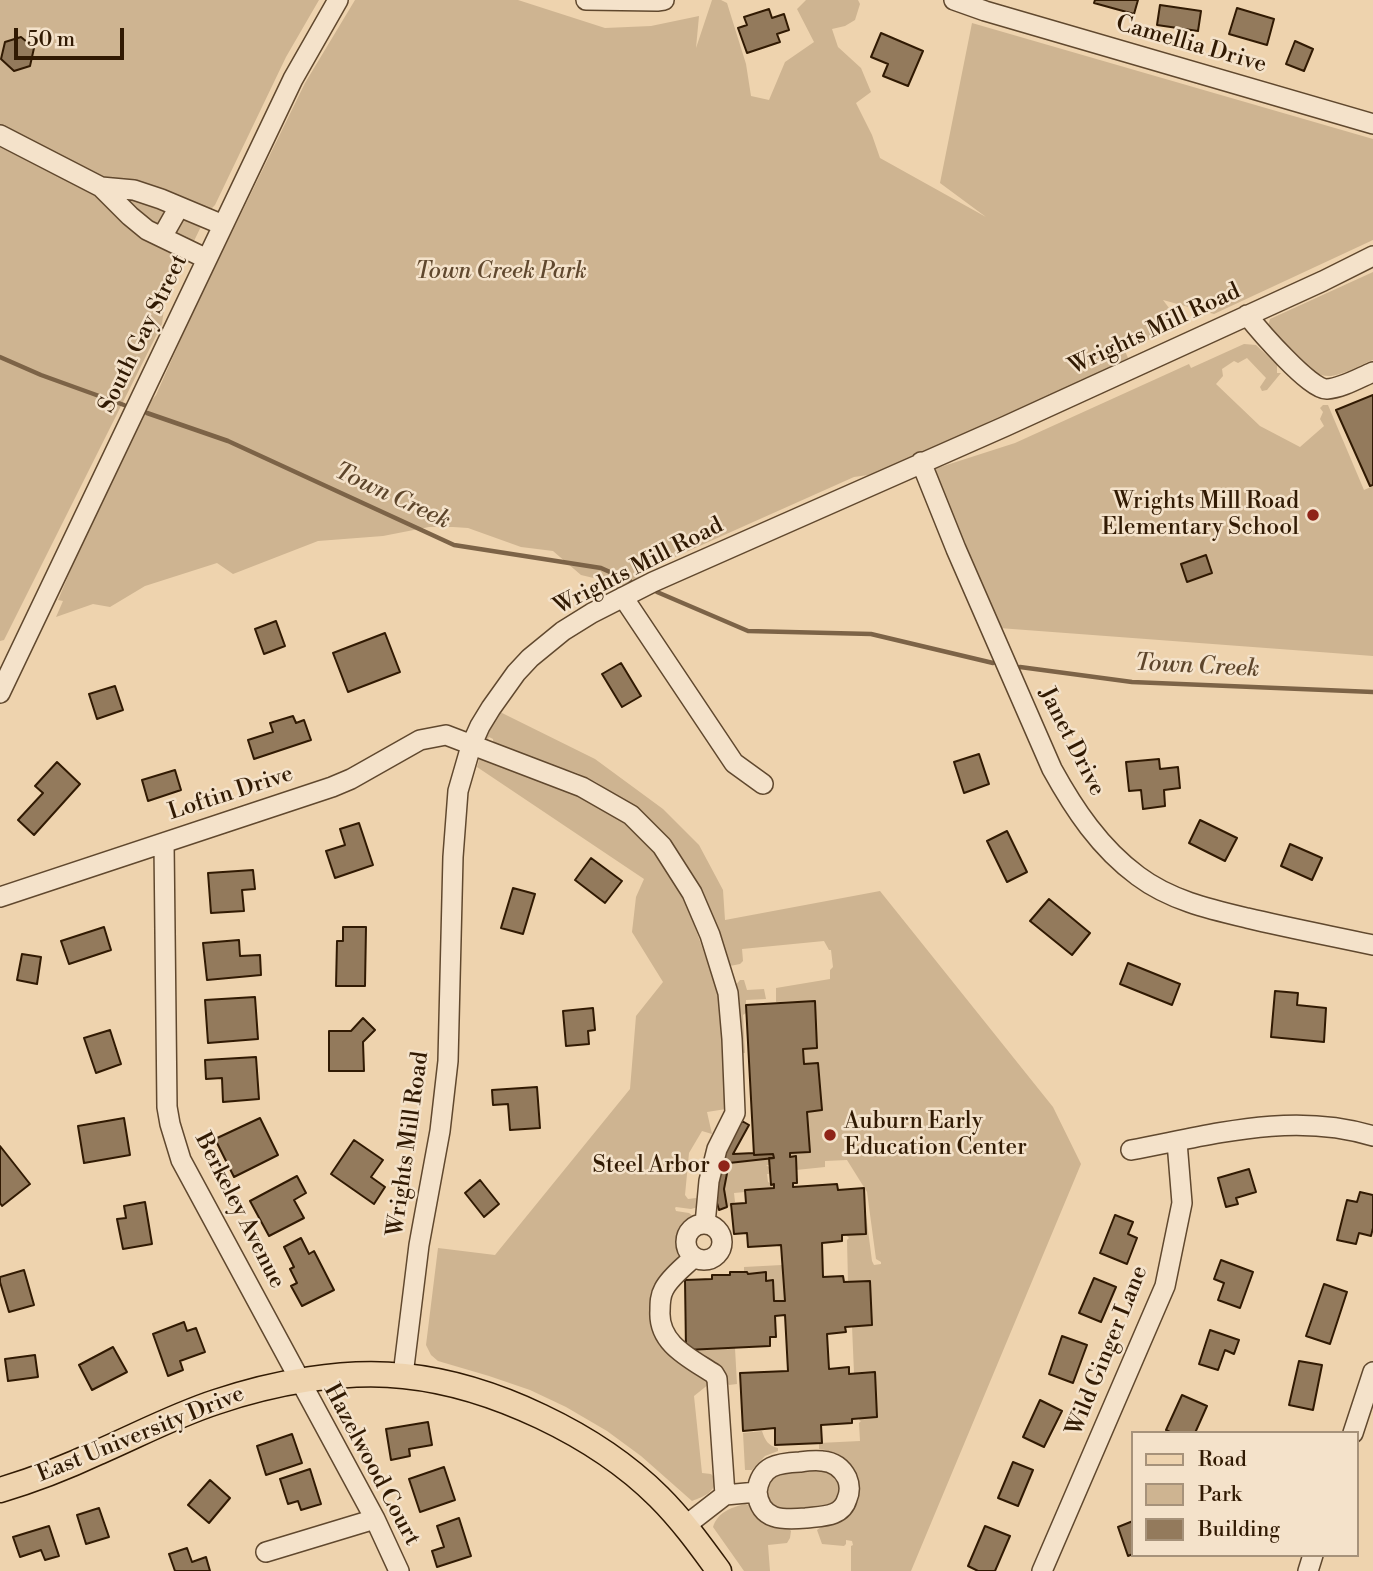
<!DOCTYPE html>
<style>
body{margin:0}
#map{position:relative;width:1373px;height:1571px;overflow:hidden;background:#eed3ae;font-family:"Libre Bodoni",serif}
canvas{display:block}
.legend{position:absolute;left:1131px;top:1431px;width:228px;height:126px;box-sizing:border-box;background:#f4e2ca;border:2px solid #a6927a;margin:0;padding:9px 12px;list-style:none;font-size:21px;color:#311a03}
.legend li{display:flex;align-items:center;gap:14px;height:35px}
.legend b{width:35px;border:2px solid #a6927a}
.scale{position:absolute;left:14px;top:28px;width:110px;height:32px;box-sizing:border-box;border:4px solid #311a03;border-top:0;padding-left:9px;font-size:21px;line-height:24px;white-space:nowrap;color:#311a03;-webkit-text-stroke:5px #f4e2ca;paint-order:stroke}
</style>
<div id="map">
<canvas width="1373" height="1571"></canvas>
<ul class="legend">
<li><b style="height:9px;background:#eed3ae"></b>Road</li>
<li><b style="height:19px;background:#ceb491"></b>Park</li>
<li><b style="height:19px;background:#937a5c"></b>Building</li>
</ul>
<div class="scale">50 m</div>
</div>
<script>
const c = document.querySelector('canvas').getContext('2d');
c.lineJoin = 'round';
function fill(path, color) {
  c.fillStyle = color;
  c.fill(path, 'evenodd');
}
function trace(path, color, width, dash) {
  c.strokeStyle = color;
  c.lineWidth = width;
  c.lineCap = dash ? 'butt' : 'round';
  c.setLineDash(dash || []);
  c.stroke(path);
}
function write(font, color, halo, rows, align = 'center') {
  c.font = font + ' "Libre Bodoni",serif';
  c.lineWidth = 5;
  c.setLineDash([]);
  c.textBaseline = 'middle';
  c.strokeStyle = halo;
  c.fillStyle = color;
  for (const [text, x, y, turn = 0] of rows) {
    c.save();
    c.translate(x, y);
    c.rotate((+turn || 0) * Math.PI / 180);
    c.textAlign = isNaN(turn) ? turn : align;
    if (halo) c.strokeText(text, 0, 0);
    c.fillText(text, 0, 0);
    c.restore();
  }
}
const green = new Path2D(`
 M0,0h319l-33,57 -71,148 -7,7 -43,89 -3,23 -158,316 -4,1z
 M355,0h163l87,28 46,-2 48,-10 -3,32 16,-48h9l6,3 19,61 5,32 18,4 16,-38 29,-20 -17,-33 9,-9h52l2,4 -5,16 -10,6 -13,3 6,18 23,21 10,24 -15,11 16,32 8,23 106,59 -46,-34 32,-160 401,116v101l-159,74 -51,-14 18,24 -56,27 3,7 -85,41 -51,21 -103,52 -35,5 -206,92 -21,17 -46,-11 -28,-24 -32,-4 -53,-19 -15,-1h-24l-46,9 -65,5 -85,33 -16,-11 -72,23 -35,21 -17,-3 -37,13 7,-16 -5,-1 52,-123 33,-66 13,-16 36,-81 113,-231z
 M1373,272v88c-13,5 -28,14 -42,16 -25,2 -48,-34 -63,-50l2,-7z
 M1244,344l12,1 21,20v8h4l-14,17 -5,1 -2,-4 6,-9 -19,-20 -9,5 -4,-2 -12,8 1,7 -7,8 44,42 40,21 24,-21 -4,-7 3,-7 -3,-4 3,-3h5l36,85 9,-4v170l-374,-28 -68,-158 84,-27 174,-79 2,4z
 M500,712l95,47 68,50 36,36 24,45 2,30 155,-29 173,216 28,57 -170,407h-60v-25l2,-1 -1,-4 -6,-1v4l-2,2 -22,-2 -5,-14c8,-7 21,-5 29,-13 25,-28 9,-64 -27,-68v-6l41,-2 -1,-18 2,-2 -2,-1 1,-2 17,-2 -2,-44 -21,1 -2,-47 20,-1 -2,-44 -22,1 -1,-42 2,-2 -3,-3 20,-1 -1,-27 7,54 2,4 7,-1v-2l-5,-3 -9,-67 -20,-32 -22,1v6l-29,3 -6,-13v-4l20,-2 -3,-39 15,-2 -4,-47 -14,1 -1,-15 13,-1 -1,-47 -39,1v-14l54,-9v-9l3,-3 -2,-17h-2l-5,-9 -82,8 1,12 -3,3 -10,2 -4,-3 -22,-65 -12,-24 -25,-34 -38,-36 -33,-22 -19,-9 -83,-27 -1,-7 -4,-2 -2,4 -1,-4z
 M483,759l78,27 54,27 42,38 28,48 29,82 6,23 6,105 -19,3 5,22 -10,-3 -13,22 -4,42 3,4 8,-1 2,2v7l-7,2 -15,-2 -1,1 1,3 13,2 5,4c-15,11 -20,19 -12,37l-20,23 1,71 13,12 32,22 1,2 -15,12 8,77 9,1 5,5c-2,14 -11,17 -24,22l-51,-45 -34,-25 -41,-24 -36,-17 -41,-14 -51,-15 -7,-6 -5,-10 12,-97 57,7 135,-166 6,-73 27,-34 -31,-50 4,-35 8,-18 -167,-112 2,-7z
 M740,980h4l3,10 17,-1 2,10 -20,1v13l-3,2 2,38h-4l-7,-66z
 M769,1158v7h-3l3,2v7h-2l1,8 2,1 1,2 3,-1v4l-29,2v2l-11,1 1,9 -3,2 -1,2 -4,1 -3,-18 5,-26z
 M782,1265l3,36h-11l-1,-21 -7,1v-9l-18,2 -1,-2h-3v-5z
 M735,1348l2,36 -8,1 -3,-3 -3,-12 -32,-20z
 M762,1431c3,9 6,15 16,17v3l-13,5 -13,14h-7l-2,-37z
 M824,1468l13,10 2,9 -2,9 -6,8 -8,4 -40,3 -8,-3 -9,-11v-10l9,-13z
 M745,1504l4,1 39,22 3,4 -1,7 -3,5 -19,2 2,26h-26l-31,-44c5,-15 17,-19 32,-23z`);
const stream = new Path2D(`
 M0,357l41,18 83,30
 M147,413l81,28 226,104 147,23 29,13
 M657,592l91,39 123,3 122,29
 M1020,667l112,15 241,10`);
const building = new Path2D(`
 M1095,0h43l-4,14 -40,-11z
 M1160,5l41,6 -3,20 -41,-6z
 M1237,8l37,11 -7,26 -38,-11z
 M769,9l3,9 12,-4 5,16 -12,4 3,8 -33,11 -9,-25 9,-3 -3,-8z
 M881,33l42,18 -15,35 -25,-10 5,-12 -17,-7z
 M21,37l13,11 -4,18 -16,5 -13,-12 4,-17z
 M1295,41l18,8 -9,22 -18,-7z
 M1373,395v90l-3,1 -34,-76z
 M1206,555l6,18 -25,9 -6,-18z
 M276,621l9,25 -21,8 -9,-25z
 M385,633l15,39 -52,20 -15,-39z
 M621,663l20,33 -19,11 -20,-33z
 M115,686l8,24 -26,9 -8,-25z
 M293,716l3,7 8,-3 7,20 -57,19 -6,-19 25,-8 -3,-9z
 M979,754l10,30 -25,9 -10,-31z
 M1159,759l1,10 18,-2 2,21 -16,2 1,16 -22,3 -2,-19 -12,1 -3,-29z
 M57,762l23,22 -46,51 -16,-15 25,-27 -8,-7z
 M175,770l6,20 -33,11 -6,-21z
 M1200,820l37,18 -12,23 -36,-18z
 M359,823l14,42 -38,13 -9,-27 19,-6 -5,-16z
 M1007,831l20,41 -20,10 -20,-41z
 M1290,844l32,14 -10,22 -31,-14z
 M591,858l31,23 -17,22 -30,-23z
 M253,870l2,19 -13,1 2,21 -33,2 -3,-40z
 M513,888l22,6 -12,40 -22,-6z
 M1049,899l41,34 -18,22 -42,-34z
 M104,927l7,23 -42,14 -8,-23z
 M343,927h23l-1,59h-29l1,-45h6z
 M239,940l1,16 20,-1 1,20 -54,5 -4,-37z
 M22,954l19,3 -4,27 -20,-4z
 M1128,963l52,21 -8,21 -52,-21z
 M1275,991l23,2 -1,12 29,3 -2,34 -53,-5z
 M255,997l3,42 -50,4 -3,-43z
 M815,1001l2,47 -14,1 1,15 14,-1 4,47 -15,2 3,40 -20,1v4l6,-1 1,27h-4v4l44,-3 1,6 26,-2 2,46 -24,1v6l-20,2 1,34 20,-1 1,6 26,-1 2,44 -27,2 1,5 -19,2 2,35 20,-2v7l26,-2 2,45 -25,2v4l-31,2 1,18 -47,2v-17l-32,3 -3,-58 48,-2 -3,-56 -10,1 1,21h-6v9l-84,4 -1,-70 27,-1v-4h18v-3h17l1,2 18,-2v9l7,-1 1,21h11l-4,-56 -33,2 -1,-14 -13,1 -3,-30 15,-1 -1,-13 29,-2v-4l-3,1 -2,-27h5l-1,-4 -19,1 -8,-150z
 M593,1008l2,22 -7,1 1,13 -23,2 -3,-35z
 M363,1018l12,12 -12,12 1,29h-35v-40h22z
 M110,1030l11,34 -25,9 -12,-35z
 M256,1057l3,42 -36,3 -1,-24 -16,1 -1,-19z
 M537,1087l3,41 -30,2 -2,-26 -15,1 -1,-15z
 M124,1118l6,37 -46,8 -6,-37z
 M260,1118l18,37 -44,22 -19,-38z
 M742,1121l7,4 -16,29 21,-1v2l19,-1 1,4 -45,5 -5,26 3,18 -8,3 -2,-7 -1,-15 12,-44z
 M354,1140l29,20 -12,17 14,10 -11,17 -43,-30z
 M0,1146l30,38 -28,22 -2,-3z
 M1249,1169l7,23 -20,6 2,6 -12,3 -8,-29z
 M297,1176l9,17 -12,7 10,18 -35,18 -19,-35z
 M480,1180l19,24 -15,13 -19,-24z
 M1360,1192l13,3v33l-2,8 -12,-3 -3,11 -19,-4 10,-40 10,2z
 M145,1202l7,42 -29,5 -6,-30 9,-1 -2,-12z
 M1115,1215l18,7 -5,12 9,4 -10,26 -27,-11z
 M301,1238l8,16 5,-3 20,39 -32,16 -11,-20 6,-3 -7,-14 4,-2 -10,-20z
 M1221,1260l32,12 -13,36 -22,-8 6,-17 -10,-4z
 M24,1270l10,35 -25,7 -9,-30v-5z
 M1094,1278l22,9 -15,35 -22,-9z
 M1324,1284l23,8 -17,52 -24,-8z
 M184,1322l3,9 9,-3 9,24 -25,9 3,9 -15,6 -15,-42z
 M1210,1330l29,10 -5,14 -9,-4 -7,20 -19,-6z
 M1062,1336l25,9 -14,38 -24,-9z
 M113,1347l14,25 -35,18 -13,-25z
 M35,1355l3,22 -30,4 -3,-22z
 M1299,1361l23,4 -9,45 -24,-5z
 M1182,1395l25,11 -12,27h-23l-6,-3z
 M1040,1400l22,11 -18,36 -21,-10z
 M428,1422l4,23 -23,4 1,7 -19,4 -5,-31z
 M292,1434l10,29 -36,12 -9,-29z
 M1013,1462l20,8 -15,36 -20,-8z
 M444,1467l11,33 -35,12 -11,-33z
 M310,1469l11,35 -20,6 -3,-9 -10,3 -8,-25z
 M210,1480l20,18 -21,25 -21,-18z
 M99,1508l10,29 -23,7 -9,-29z
 M459,1518l12,38 -34,11 -5,-16 12,-4 -7,-21z
 M1133,1521v33l-5,2 -10,-29z
 M49,1526l10,30 -14,4 -4,-10 -21,7 -7,-20z
 M985,1526l25,10 -15,35h-17l-10,-5z
 M187,1548l5,14 14,-5 4,14h-35l-6,-17z`);
const minor = new Path2D(`
 M586,0l71,1 7,-1
 M954,0l31,11 388,113
 M0,135l101,52 29,29 17,14 60,29
 M101,187l33,3 27,9 62,26
 M162,237l17,-30
 M1247,315c11,14 64,76 80,74 15,-1 32,-11 46,-17
 M921,462l35,87 96,220c22,40 48,79 86,107 32,24 71,33 109,42 42,10 84,18 126,27
 M623,597l111,166 29,21
 M0,693l293,-614 45,-79
 M164,843l3,264 3,17 11,36 194,359 24,52
 M0,897l332,-110 19,-8 69,-39 26,-5 136,52 49,28 31,31 30,47 18,42 18,58 4,46 3,74 -18,36 -8,32 -4,43
 M1131,1150c81,-15 161,-39 242,-14
 M686 1242a18 18 0 1 1 36 0a18 18 0 1 1-36 0Z
 M694,1257c-9,9 -24,20 -30,32 -4,7 -4,14 -4,22 -2,33 30,47 54,63l3,5 8,116
 M403,1375l16,-130 21,-114 8,-70 5,-204 5,-66 13,-45 9,-20 11,-18 25,-35 14,-15 33,-27 29,-18 61,-31 353,-156 317,-145 50,-25
 M1353,1433l20,-61
 M685,1526l40,-31 32,-3c3,29 26,28 49,26 16,-2 36,-1 41,-19 3,-7 3,-14 0,-21 -5,-10 -13,-16 -25,-17 -7,-1 -15,0 -22,1 -22,1 -40,3 -43,30
 M266,1552l109,-33
 M1042,1571l123,-285 17,-83 -5,-61
 M1308,1571l5,-16`);
const major = new Path2D(`
 M0,1490c34,-10 67,-23 99,-38 39,-17 77,-37 117,-50 56,-19 129,-33 188,-26 88,9 193,59 255,121 23,23 41,48 60,74`);
const markers = [
 [1313,515,7,"#8f2418"],
 [830,1135,7,"#8f2418"],
 [724,1166,7,"#8f2418"]
];
const streetNames = [
 ["Camellia Drive",1191,45,16],
 ["Wrights Mill Road",1155,330,-25],
 ["South Gay Street",144,334,-64],
 ["Wrights Mill Road",639,567,-27],
 ["Janet Drive",1071,742,63],
 ["Loftin Drive",231,794,-18],
 ["Wrights Mill Road",409,1144,-82],
 ["Berkeley Avenue",239,1211,63],
 ["Wild Ginger Lane",1108,1351,-68],
 ["East University Drive",141,1435,-22],
 ["Hazelwood Court",371,1465,62]
];
const parkNames = [
 ["Town Creek Park",501,272]
];
const poiNames = [
 ["Wrights Mill Road",1299,502],
 ["Elementary School",1299,528],
 ["Auburn Early",844,1122,"left"],
 ["Education Center",844,1148,"left"],
 ["Steel Arbor",710,1166]
];
const waterNames = [
 ["Town Creek",392,497,25],
 ["Town Creek",1197,667,3]
];
fill(green, '#ceb491');
trace(stream, '#7c6347', 4.5);
fill(building, '#937a5c');
trace(building, '#311a03', 2);
trace(minor, '#60482e', 22);
trace(major, '#311a03', 27);
trace(minor, '#f4e2ca', 19);
trace(major, '#eed3ae', 24);
for (const [x, y, r, color] of markers) {
  const dot = new Path2D();
  dot.arc(x, y, r, 0, 2 * Math.PI);
  c.fillStyle = color;
  c.fill(dot);
  trace(dot, '#f4e2ca', 2.5);
}
write('23px', '#311a03', '#f4e2ca', streetNames);
write('italic 23px', '#60482e', '#f4e2ca', parkNames);
write('23px', '#311a03', '#f4e2ca', poiNames, 'right');
write('italic 24px', '#5d452b', '#f4e2ca', waterNames);
</script>
